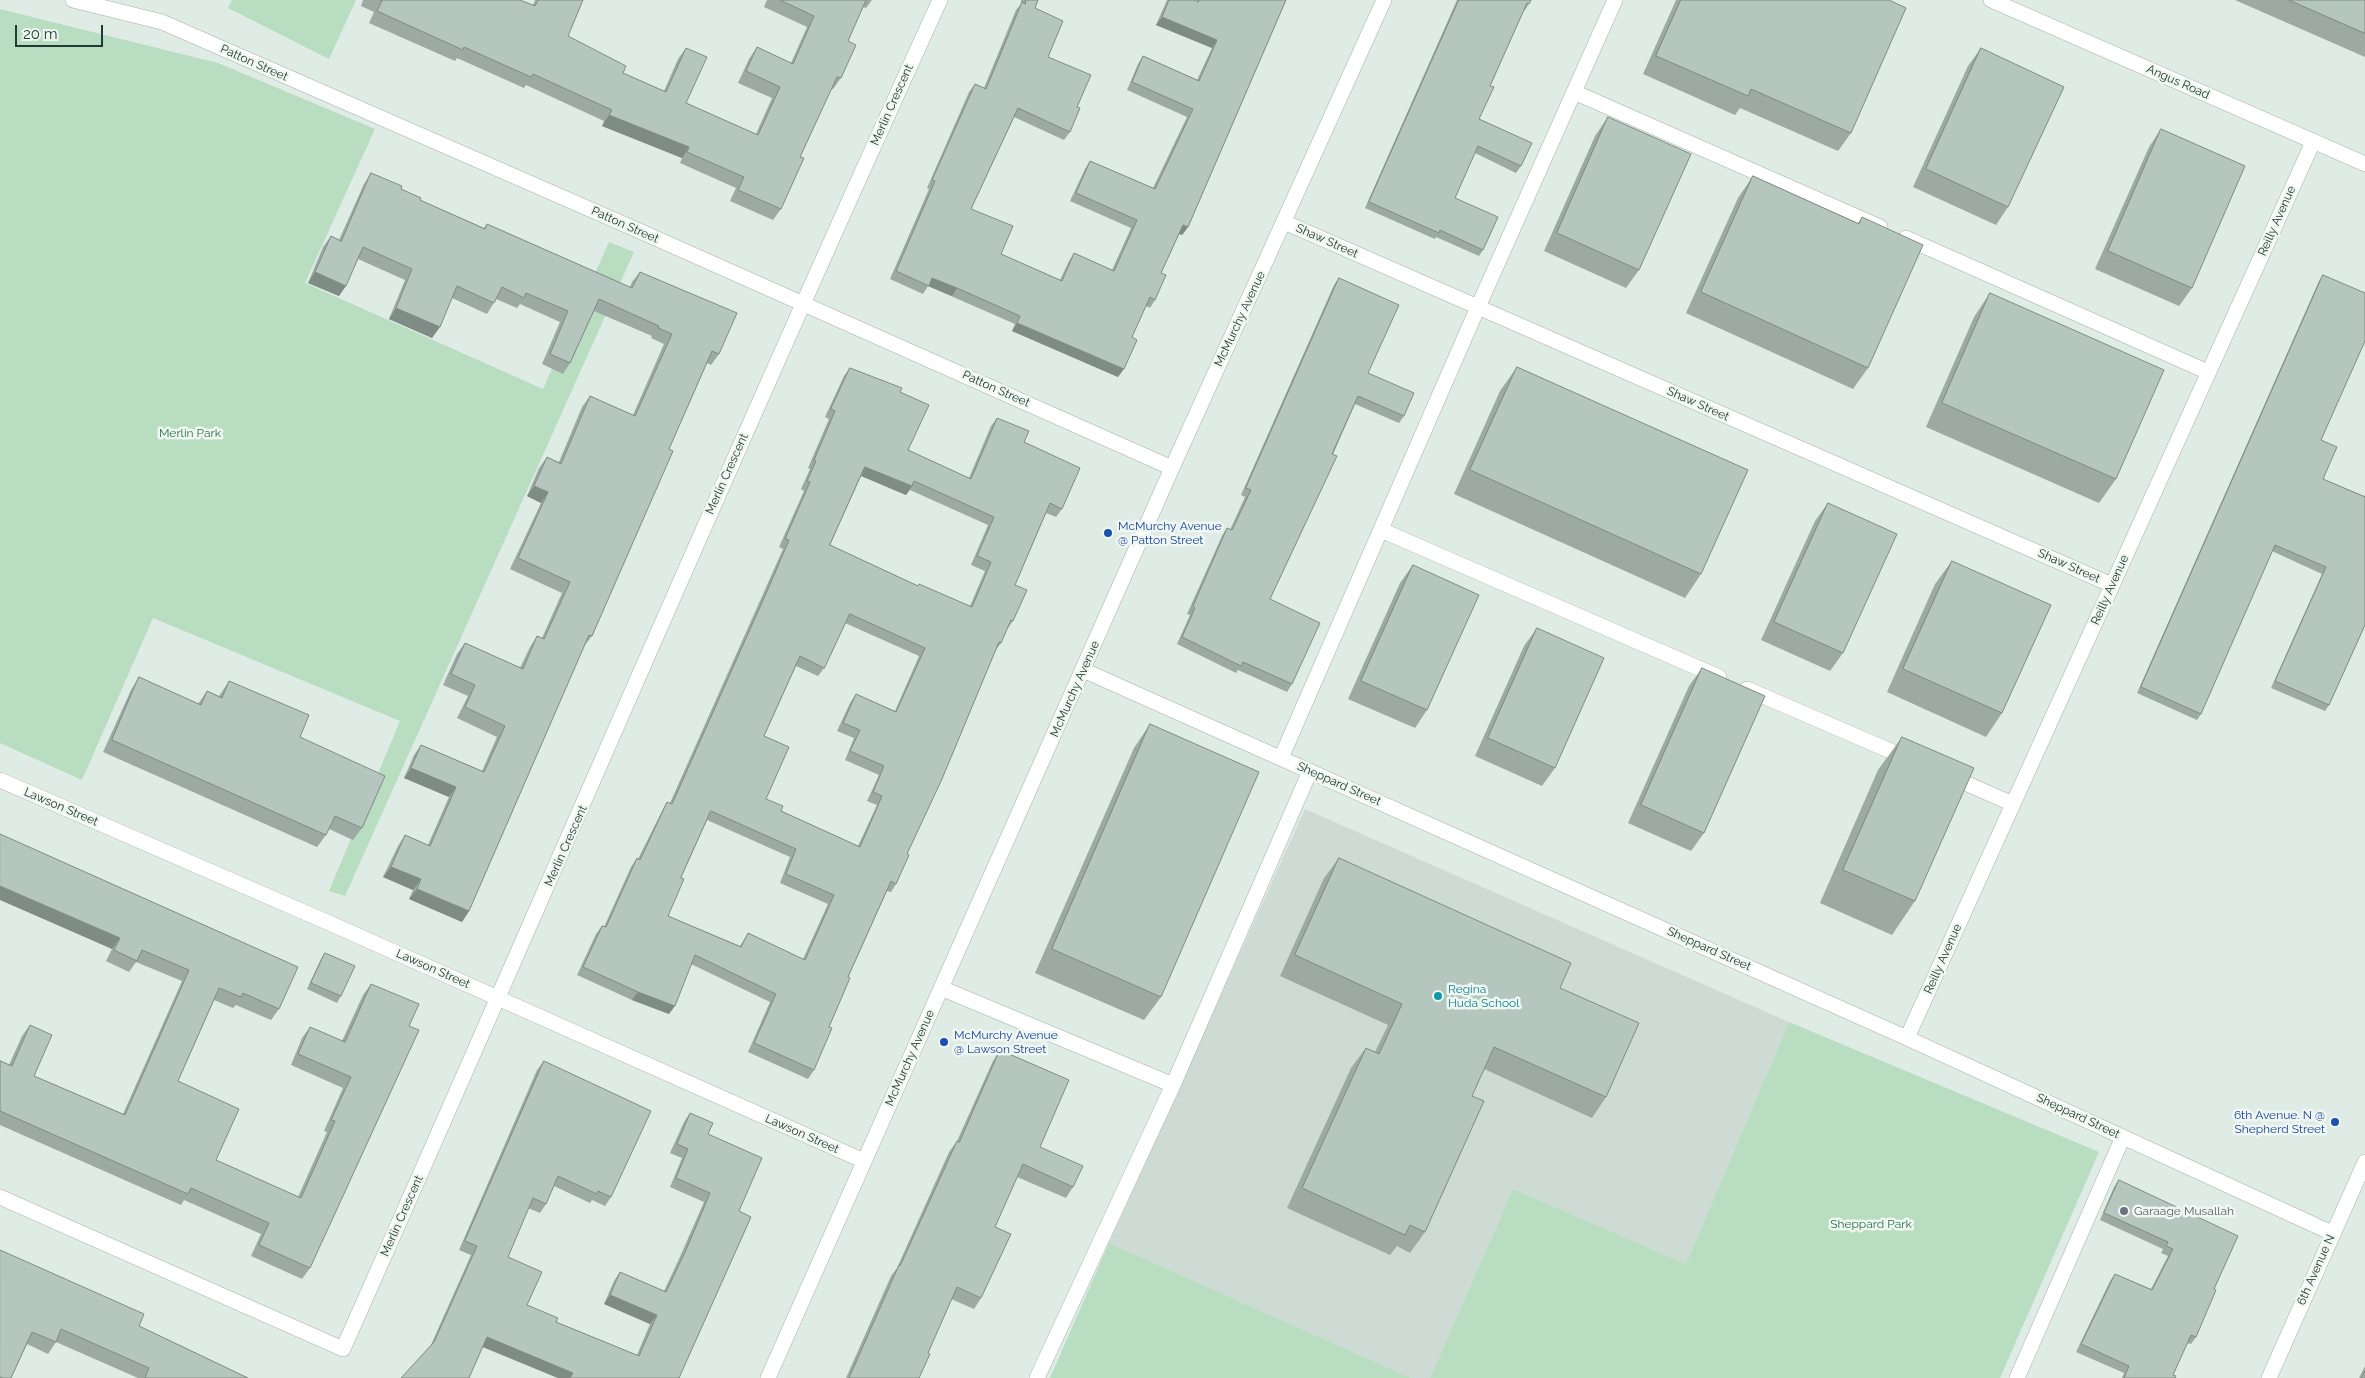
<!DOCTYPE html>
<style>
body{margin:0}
#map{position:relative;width:2365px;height:1378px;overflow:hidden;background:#dfebe5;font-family:Raleway,sans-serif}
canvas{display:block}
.scale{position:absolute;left:15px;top:25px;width:88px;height:22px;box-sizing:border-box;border:2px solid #203b33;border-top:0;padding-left:6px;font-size:15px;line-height:18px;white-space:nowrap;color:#203b33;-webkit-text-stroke:4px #f0f7f3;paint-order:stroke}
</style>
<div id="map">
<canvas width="2365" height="1378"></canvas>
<div class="scale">20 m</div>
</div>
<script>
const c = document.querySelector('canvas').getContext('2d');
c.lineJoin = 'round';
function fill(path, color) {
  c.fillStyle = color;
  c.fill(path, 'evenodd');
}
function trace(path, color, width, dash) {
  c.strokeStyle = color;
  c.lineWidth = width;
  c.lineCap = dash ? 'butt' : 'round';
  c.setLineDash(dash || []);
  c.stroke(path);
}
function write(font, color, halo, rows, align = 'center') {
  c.font = font + ' Raleway,sans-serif';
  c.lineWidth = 5;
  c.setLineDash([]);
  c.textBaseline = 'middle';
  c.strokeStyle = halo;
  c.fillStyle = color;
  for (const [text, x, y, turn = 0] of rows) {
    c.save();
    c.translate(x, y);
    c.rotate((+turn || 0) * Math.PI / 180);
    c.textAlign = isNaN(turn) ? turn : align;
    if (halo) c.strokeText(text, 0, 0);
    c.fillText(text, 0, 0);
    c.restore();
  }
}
const built = new Path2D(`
 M1305,809l484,213 -103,242 -173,-75 -83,189h-19l-302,-135z`);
const green = new Path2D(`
 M232,0h124l-27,59 -101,-51z
 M0,9l218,54 157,66 -70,154 238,106 66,-147 25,10 -289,644 -16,-5 71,-170 -247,-103 -71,162 -82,-37z
 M1789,1022l310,130 -99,226h-570l83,-189 173,75z
 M1109,1243l302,135h-361z`);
const minor = new Path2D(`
 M73,0l89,22 473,207 537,239
 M1991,0l374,164
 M1574,92l306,135
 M1284,222l828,363
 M1906,238l302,134
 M1381,530l338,147
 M1083,670l824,368 425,195
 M1747,689l162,70
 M1281,758l197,-451 137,-307
 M1949,776l64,28
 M0,780l327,142 537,239
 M941,988l232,97
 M1907,1038l406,-896
 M0,1197l343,152c200,-450 393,-902 597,-1349
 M768,1378l404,-910 212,-468
 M1037,1378l136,-293 137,-314
 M2017,1378l106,-241
 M2269,1378l96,-216`);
const wall = new Path2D(`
 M363,0h157l13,5 2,-5h48l-15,36 55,37 41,18 14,-32 8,-11v55l70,31 16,-36 -34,-15 11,-24 8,-12 34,16 16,-36 -43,-20 3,-7h105l-6,8 -3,-1 -15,34 -7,37 -8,11h-2l-31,68 -19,52 -8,11 -43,-19 6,-13 -56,-25 2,-5 -80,-32 2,-5 -78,-36 -2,3 -67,-30 -2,3 -86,-38 5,-11 -13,-6z
 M1021,0h17l-3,8 13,49 29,50 -7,25 -6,8 -50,-23 -43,92 30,45 59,26 9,-19 5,-8 38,17 19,-42 -61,-27 15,-32 5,-8 63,27 34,-71 -60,-27 11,-26 5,-8 54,24 15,-32 -56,-23 11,-25h27l3,1v-1h89l-98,227 -6,8 -3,-1 -18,39 -6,27 -5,8 -4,-2 -14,31 -14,40 -106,-46 3,-7 -87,-38 -5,8 -33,-15 39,-90 -2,-1 42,-96 6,-8 9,4 32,-78 5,-6z
 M1457,0h74l-6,10h-1l-34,76 -11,33 42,47 -5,7 -41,-20 -20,45 28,52 -4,6 -43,-19 -1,2 -70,-31z
 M1676,0h213l-38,133 -13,18 -98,-43 -5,7 -92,-41z
 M2235,0h130v57z
 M1981,48l27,159 -12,18 -83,-38 55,-121z
 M1608,117l31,153 -13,18 -82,-37 51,-115z
 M2161,129l31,159 -13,18 -84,-37 54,-122z
 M371,173l30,16 19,11 64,28 3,-4 143,63 2,-5 8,-10 79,82 -8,11 -4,-2 -38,86 -77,187 -8,10 -115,265 -7,11 -53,-23 4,-9 -30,-13 15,-31 7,-11 23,10 21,-48 -45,-19 10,-23 7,-10 61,26 15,-34 -40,-19 11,-22 -25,-11 14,-31 8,-11 55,25 10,-21 7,-11 5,2 20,-45 -52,-24 31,-66 -14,-7 12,-28 8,-11 12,5 23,-55 8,-11 43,19 31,-71 -13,-6 1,-2 -58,-25 -24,52 -7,11 -21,-10 18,-42 -40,-18 -3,4 -21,-9 -9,15 -35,-16 -20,40 -43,-19 16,-39 -47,-21 -19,37 -31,-13 15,-36 8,-11 8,4 25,-56z
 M1753,176l105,47 4,-6 6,151 -15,21 -167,-76 52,-115z
 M2323,275l-2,165 2,39 41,17 1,-1v130l-36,80 -4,6 -54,-23 51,-114 -50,-23 -71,163 -4,6 -60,-27 182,-412z
 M1339,278l29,95 36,43 -5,7 -44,-19 -85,195 22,85 -5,8 -49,-22 -2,3 -59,-29 13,-29 -3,-1 35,-78 5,-8 3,2 15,-33 -4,-2 93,-210z
 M1990,293l126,186 -17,24 -173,-76 48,-110z
 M1517,367l184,207 -16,24 -231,-104 46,-103z
 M850,368l50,24 8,58 61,28 22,-52 6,-8 27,24 38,67 -6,8 -10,-4 -31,72 -2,36 -6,8 -6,14 -6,8 -88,203 -11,30 -5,8 -4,-1 -39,86 -19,50 -15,43 -6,9 -60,-27 22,-50 -79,-38 -22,50 -37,-14 -55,-25 19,-41 6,-8 2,1 27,-60 6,-9 1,1 24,-48 5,-9 3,1 113,-254 -4,-2 25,-56 -3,-2 9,-20 -2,-1 21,-49 -4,-2 19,-41zM861,476l45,19 4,-5 78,35 -17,40 14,6 -15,35 -52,-20 -88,-41zM845,623l74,33 -24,55 -39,-17 -6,9 -13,28 17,7 -9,22 34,15 -12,26 10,4 -19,41 -77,-35 -15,-12 -2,-63 32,-70 22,10 6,-8zM707,820l83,37 -10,26 48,21 -25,55 -55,-26 -8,13 -72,-30 13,-38z
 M1828,503l15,150 -13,18 -69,-31 54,-119z
 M1952,561l50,152 -16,24 -99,-45 48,-108z
 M1413,565l14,145 -12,18 -67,-29 52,-116z
 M1537,628l18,140 -13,18 -67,-30 49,-110z
 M1702,668l2,165 -13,18 -63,-28 61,-137z
 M139,677l59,27 9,-13 12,5 10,-15 71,56 62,91 -9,12 -24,-11 -3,6 -9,12 -214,-95 28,-62z
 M1150,724l11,273 -17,23 -109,-47 99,-225z
 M1902,737l13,164 -23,34 -72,-32 58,-133z
 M0,834l279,175 -8,11 -35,-15 -3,3 -19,-8 -36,81 38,79 82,37 29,-65 -3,-1 19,-43 -52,-23 11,-27 8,-11 32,14 21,-46 8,-11 38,42 -99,242 -8,11 -51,-23 10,-22 -77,-34 -3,5 -181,-80v-65l9,5 13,-29 8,-11 4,51 89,38 59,-133 -46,-19 -7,10 -23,-11 6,-12z
 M1339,858l221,130 46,109 -14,21 -108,-49 -12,27 -47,136 -15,21 -13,-7 -7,9 -103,-47 64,-140 15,-20 9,4 13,-27 -108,-49 44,-98z
 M325,953l16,43 -4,7 -30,-14 14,-30z
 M1000,1050l40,97 33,40 -7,11 -49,-21 -22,50 -14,71 -7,11 -23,-10 -23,54 -9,25h-73l45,-102 6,-8 52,-116 8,-11 36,-80z
 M544,1061l67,136 -6,9 -13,-6 -2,3 -36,-17 -8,18 -6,9 -12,-5 -20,49 19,48 29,17 81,33 13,-31 -46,-20 10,-23 6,-9 44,19 15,-32 25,-57 -34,-15 12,-29 -12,-5 14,-31 6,-9 18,21 31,77 -60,167h-121l-76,-31h-52l41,-92 -12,-5 78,-180z
 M2119,1180l95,109 -18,48 -5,7 -4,-1 -14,32 2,3h-53l2,-5 -48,-21 34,-71 5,-7 36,15 17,-33 -7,-3 2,-4 -63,-29 14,-33z
 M0,1250l139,76 109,52h-110l-82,-36 -8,12 -21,-10 -16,34h-11z
 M2365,1366v12h-6z`);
const shadedWall = new Path2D(`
 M1162,17l55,23 -5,8 -56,-23z
 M609,115l80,32 -7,11 -80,-32z
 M1183,225l5,2 -6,8 -5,-2z
 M315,272l31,14 -7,10 -31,-13z
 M932,278l25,10 -5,8 -24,-10z
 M396,308l44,19 -8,11 -43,-19z
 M1017,323l107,46 -6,8 -106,-46z
 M865,467l47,19 -6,9 -47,-20z
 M534,486l14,6 -7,11 -14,-7z
 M411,768l45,19 -7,10 -45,-19z
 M391,867l30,12 -8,11 -30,-13z
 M0,886l120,52 -8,11 -112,-49z
 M417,889l52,22 -7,11 -53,-23z
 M638,992l37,14 -6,8 -37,-14z
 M610,1295l47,20 -7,9 -46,-20z
 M487,1337l86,36 -4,5h-11l-77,-32z`);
const building = new Path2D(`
 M380,0h140l15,6 3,-6h45l-15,36 58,30 -3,7 43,19 20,-44 21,9 -21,46 72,32 22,-48 -34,-16 11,-24 36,17 21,-48 -34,-16h86l-18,41 8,4 -15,33 -4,-1 -37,80 4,1 -23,51 -43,-19 6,-13 -57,-25 2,-5 -80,-32 3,-5 -79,-36 -2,3 -67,-30 -1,3 -86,-39 5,-10z
 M1026,0h12l-3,8 28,13 -15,36 43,18 -14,32 3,1 -10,24 -52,-24 -47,101 42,17 -12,28 61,27 12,-28 40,18 23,-51 -61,-27 14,-32 65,28 38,-80 -61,-27 11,-26 56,25 18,-41 -55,-23 7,-17h25l4,2 1,-2h87l-98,227 -5,-2 -22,48 5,2 -11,25 -5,-3 -18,40 5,3 -13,29 -107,-46 3,-7 -63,-28 -25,-10 -3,8 -33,-15 39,-90 -3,-1 43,-96 11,5 36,-87 3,2z
 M1459,0h72l-2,4 -2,-1 -37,83 4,1 -15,32 53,24 -11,23 -43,-20 -23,52 43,19 -15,33 -43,-20 -1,3 -70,-31z
 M1681,0h208l17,8 -55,125 -100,-44 -3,7 -92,-40z
 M2289,0h76v33z
 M1981,48l83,39 -56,120 -82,-38z
 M1608,117l83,37 -52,116 -82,-37z
 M2161,129l84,37 -53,122 -84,-37z
 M371,173l31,13 -1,3 20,9 -1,2 65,29 2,-5 145,64 8,-16 97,41 -18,41 -7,-3 -43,98 4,2 -81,185 -3,-1 -120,276 -52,-22 4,-10 -30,-12 14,-32 25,11 26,-59 -45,-19 10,-23 63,27 21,-46 -40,-19 10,-22 -24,-11 14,-31 58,26 14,-33 7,3 26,-57 -52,-24 30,-66 -14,-6 13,-29 14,7 29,-68 45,20 37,-82 -14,-6 1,-2 -60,-27 -29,64 -20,-9 18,-43 -42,-18 -2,5 -22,-11 -8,16 -37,-17 -17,41 -44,-19 16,-39 -49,-22 -17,39 -31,-14 16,-36 10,5z
 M1753,176l106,48 3,-7 61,28 -55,123 -167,-76z
 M2323,275l42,18v48l-44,99 16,7 -14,32 42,18v128l-36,80 -54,-24 51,-114 -51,-22 -74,169 -60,-27z
 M1339,278l60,27 -31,68 46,20 -10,23 -46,-20 -26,58 5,2 -67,143 50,24 -28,61 -49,-22 -2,4 -59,-29 13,-29 -2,-2 34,-78 5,2 19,-40 -5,-2z
 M1990,293l174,77 -48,109 -174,-76z
 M1517,367l231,103 -47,104 -231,-104z
 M850,368l52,20 -2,4 29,13 -21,45 63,29 26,-61 32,13 -5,11 56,26 -18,41 -12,-6 -35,82 12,5 -14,31 -2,-1 -10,23 -2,-1 -57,137 -35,75 2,1 -13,29 -5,-3 -43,96 2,1 -21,49 3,1 -18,42 -60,-27 22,-49 -81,-39 -20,51 -37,-14 -55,-25 19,-41 4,1 31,-69 3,2 27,-58 5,2 96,-215 21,-49 -4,-1 25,-57 -3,-1 9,-20 -2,-1 21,-49 -4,-2zM865,467l47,19 2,-5 80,36 -17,39 14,6 -19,45 -53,-23 -1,2 -88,-41zM850,614l75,34 -29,64 -40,-18 -13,29 17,7 -10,21 34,15 -11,26 9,4 -22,51 -79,-36 2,-5 -17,-7 23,-52 -25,-11 36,-80 24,12zM711,811l85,38 -10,25 48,21 -29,65 -57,-27 -7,14 -73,-31 16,-37 -3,-1z
 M1828,503l69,31 -54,119 -69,-31z
 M1952,561l99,44 -49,108 -99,-44z
 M1413,565l66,30 -52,115 -66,-29z
 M1537,628l67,30 -49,110 -67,-30z
 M1702,668l63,28 -61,137 -63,-28z
 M139,677l62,28 6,-14 15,7 7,-17 80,34 -9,22 85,39 -23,52 -27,-12 -9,19 -214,-95z
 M1150,724l109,48 -98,225 -109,-48z
 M1902,737l72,31 -59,133 -72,-31z
 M0,834l298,133 -19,42 -36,-16 -2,4 -22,-9 -41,93 61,28 -23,51 85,38 34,-77 -4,-1 20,-43 -53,-23 12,-27 35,15 26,-58 48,20 -10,22 10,4 -109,238 -51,-23 10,-22 -78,-35 -3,6 -188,-83v-50l12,5 18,-41 22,10 -18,41 91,39 64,-145 -47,-20 -5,11 -23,-11 6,-12 -120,-52z
 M1339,858l232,105 -11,25 79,35 -33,74 -112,-50 -22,49 12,5 -59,131 -15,-7 -5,10 -103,-47 64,-140 13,6 23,-50 -107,-49z
 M325,953l30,13 -14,30 -30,-13z
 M1000,1050l69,30 -29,67 43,19 -10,21 -50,-23 -28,63 16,7 -30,64 -24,-11 -29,66 2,1 -11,24h-70l50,-113 1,1 57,-125 2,1z
 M544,1061l107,50 -40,86 -13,-6 -1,3 -39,-18 -12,28 -13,-6 -25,59 34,15 -15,33 31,13 -2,4 83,34 18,-41 -47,-20 10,-23 46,20 20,-42 24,-57 -34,-15 12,-29 -11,-5 13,-31 23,10 -5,11 54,24 -23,53 12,6 -72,161h-109l3,-5 -86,-36 -18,41h-68l33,-36 43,-96 -12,-5z
 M2119,1180l119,56 -24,53 2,1 -20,47 -5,-2 -18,40 3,1 -1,2h-51l5,-12 -48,-22 34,-70 37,16 21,-41 -7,-3 2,-4 -64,-29z
 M0,1250l144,64 -5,12 109,52h-103l4,-10 -88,-39 -5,13 -24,-10 -21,46h-8l-3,-1z
 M2365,1371v7h-3z`);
const markers = [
 [1108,533,5,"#1a4fb4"],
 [1438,996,5,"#0f9aa8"],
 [944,1042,5,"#1a4fb4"],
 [2335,1122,5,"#1a4fb4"],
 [2124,1211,5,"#6b7280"]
];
const streetNames = [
 ["Patton Street",254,63,24],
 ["Angus Road",2178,82,24],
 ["Merlin Crescent",892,105,-66],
 ["Reilly Avenue",2277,221,-66],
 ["Patton Street",625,225,24],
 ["Shaw Street",1327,241,24],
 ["McMurchy Avenue",1240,319,-65],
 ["Patton Street",996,389,24],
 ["Shaw Street",1698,404,24],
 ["Merlin Crescent",727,474,-66],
 ["Shaw Street",2069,566,24],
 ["Reilly Avenue",2110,590,-66],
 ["McMurchy Avenue",1075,689,-66],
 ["Sheppard Street",1339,784,24],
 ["Lawson Street",61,807,23],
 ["Merlin Crescent",566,846,-66],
 ["Sheppard Street",1709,949,24],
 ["Reilly Avenue",1943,959,-66],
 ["Lawson Street",433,969,24],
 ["McMurchy Avenue",910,1058,-66],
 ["Sheppard Street",2078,1116,25],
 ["Lawson Street",802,1134,24],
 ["Merlin Crescent",402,1216,-66],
 ["6th Avenue N",2316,1270,-66]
];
const parkNames = [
 ["Merlin Park",190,433],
 ["Sheppard Park",1871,1224]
];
const transitNames = [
 ["McMurchy Avenue",1118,526],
 ["@ Patton Street",1118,540],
 ["McMurchy Avenue",954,1035],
 ["@ Lawson Street",954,1049],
 ["6th Avenue. N @",2325,1115,"right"],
 ["Shepherd Street",2325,1129,"right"]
];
const cultureNames = [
 ["Regina",1448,989],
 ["Huda School",1448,1003]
];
const worshipNames = [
 ["Garaage Musallah",2134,1211]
];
fill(built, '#cedbd4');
fill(green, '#b8ddc0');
trace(minor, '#a2b3ac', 16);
trace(minor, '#fff', 15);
fill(wall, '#9caaa3');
fill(shadedWall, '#7f8b85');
fill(building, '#b5c6be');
trace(building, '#7f8b85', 1);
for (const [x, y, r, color] of markers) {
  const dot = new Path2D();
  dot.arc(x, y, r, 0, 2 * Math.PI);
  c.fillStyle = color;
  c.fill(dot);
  trace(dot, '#f0f7f3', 2);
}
write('12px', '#203b33', '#f0f7f3', streetNames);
write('12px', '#2a7243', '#f0f7f3', parkNames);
write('12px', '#164399', '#f0f7f3', transitNames, 'left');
write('12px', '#0d838f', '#f0f7f3', cultureNames, 'left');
write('12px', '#5b616d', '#f0f7f3', worshipNames, 'left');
</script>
